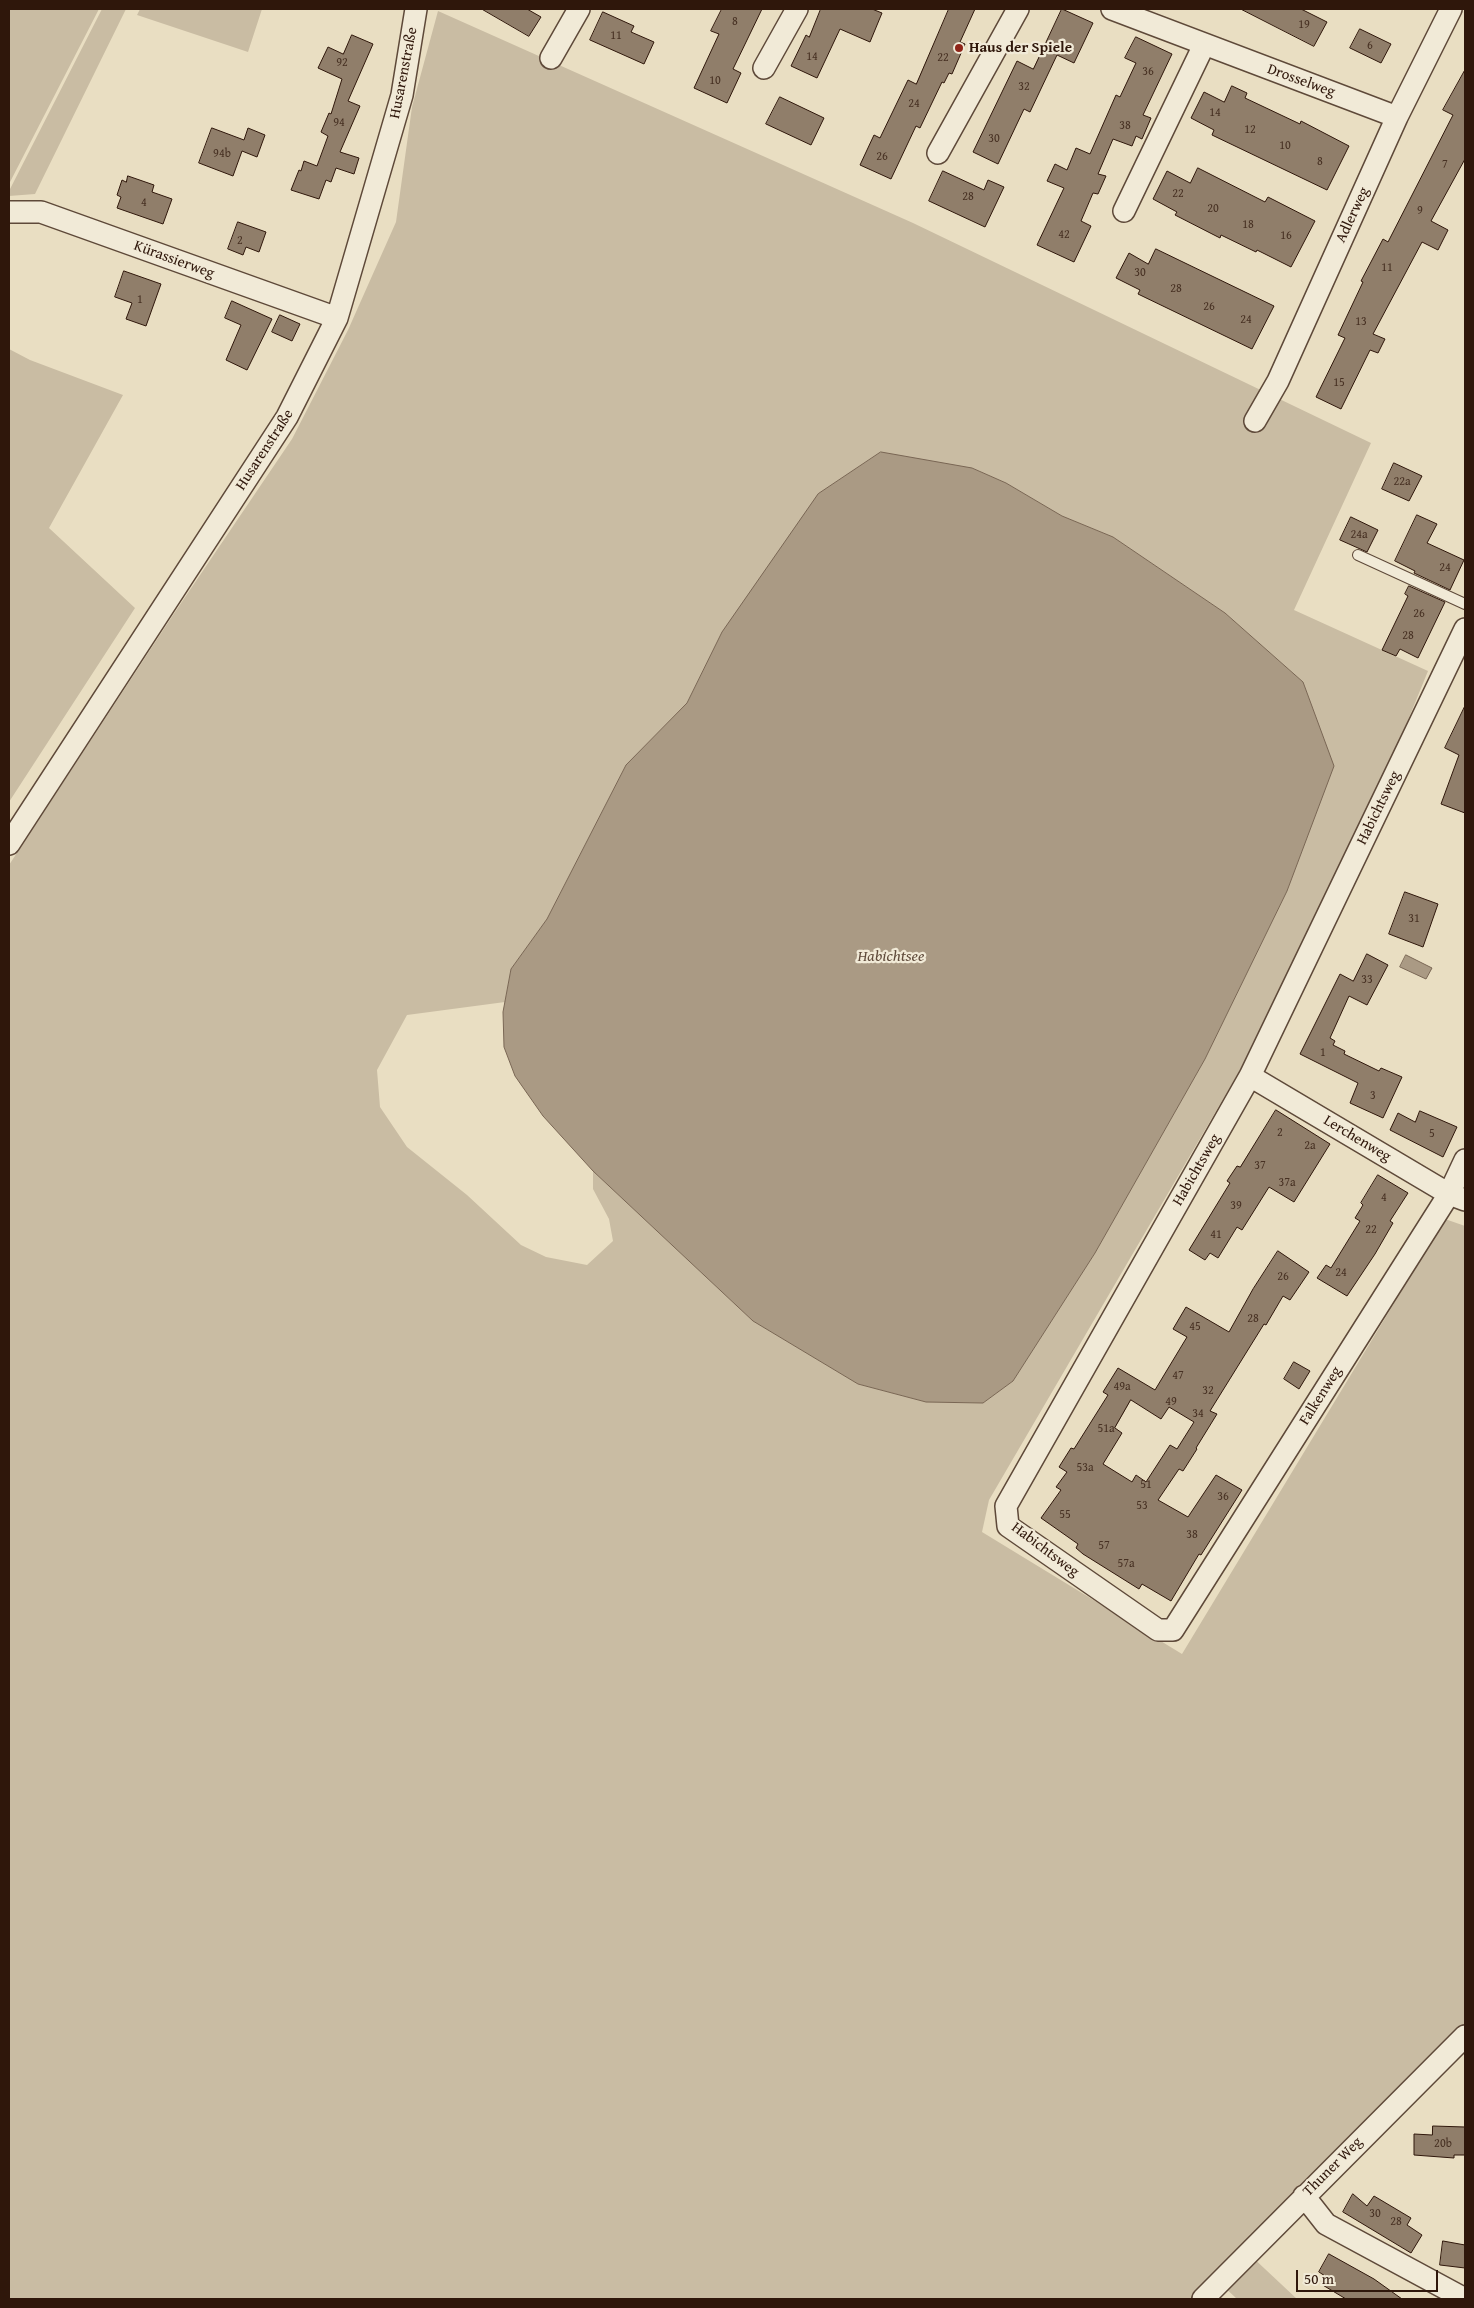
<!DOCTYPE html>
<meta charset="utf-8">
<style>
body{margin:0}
#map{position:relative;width:1474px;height:2308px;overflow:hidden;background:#e9dec2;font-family:"Gentium Book Plus",serif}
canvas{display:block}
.frame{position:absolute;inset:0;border:10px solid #2f170b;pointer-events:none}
.scale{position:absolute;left:1296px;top:2270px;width:142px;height:22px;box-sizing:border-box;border:2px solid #2f170b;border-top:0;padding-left:6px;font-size:15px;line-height:18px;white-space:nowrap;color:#2f170b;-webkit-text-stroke:4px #f1ead7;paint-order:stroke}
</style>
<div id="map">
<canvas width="1474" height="2308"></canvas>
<div class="frame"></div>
<div class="scale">50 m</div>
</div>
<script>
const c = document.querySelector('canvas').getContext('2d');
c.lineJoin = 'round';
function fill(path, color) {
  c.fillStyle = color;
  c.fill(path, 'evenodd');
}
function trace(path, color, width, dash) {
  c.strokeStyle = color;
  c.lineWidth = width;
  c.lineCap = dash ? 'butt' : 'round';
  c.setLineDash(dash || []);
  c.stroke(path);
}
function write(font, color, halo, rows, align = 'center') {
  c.font = font + ' "Gentium Book Plus",serif';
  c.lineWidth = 4.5;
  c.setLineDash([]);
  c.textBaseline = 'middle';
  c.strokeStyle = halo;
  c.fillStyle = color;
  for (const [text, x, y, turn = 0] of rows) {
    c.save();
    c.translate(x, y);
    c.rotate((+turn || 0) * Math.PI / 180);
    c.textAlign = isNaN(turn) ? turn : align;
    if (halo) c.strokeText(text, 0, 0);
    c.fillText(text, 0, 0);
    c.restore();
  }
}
const green = new Path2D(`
 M9,9h90l-90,175z
 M102,9h24l-91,185 -26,2v-5z
 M140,9h122l-14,43 -111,-37z
 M438,11l475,212 458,220 -77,167 134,61 -31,76 -157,323 -251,430 -7,32 200,122 263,-435 20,7v808l-216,220 48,45h-60l-17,-16 -17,16h-1194v-1434l164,-250 119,-176 56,-109 48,-108 16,-115zM972,468l34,15 56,33 51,21 112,76 78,69 30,84 -46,125 -82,168 -110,194 -82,128 -30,22 -57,-1 -68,-18 -105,-63 -160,-150v18l16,30 4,22 -26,24 -41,-8 -25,-12 -54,-50 -60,-48 -27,-40 -3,-37 30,-55 98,-13 6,-33 36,-50 79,-154 61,-62 35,-71z
 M9,349l21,11 93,35 -74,133 86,80 -126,194z`);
const water = new Path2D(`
 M881,452l91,16 34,15 56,33 51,21 112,76 78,69 31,84 -47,125 -82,168 -110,194 -82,128 -30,22 -57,-1 -68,-18 -105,-63 -160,-150 -50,-55 -28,-40 -11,-29 -1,-35 8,-43 36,-50 79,-154 61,-62 35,-71 96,-138z
 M1406,955l26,13 -6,11 -26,-12z`);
const building = new Path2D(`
 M482,9h45l14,8 -12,19z
 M722,9h40l-29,60 8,4 -14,30 -33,-15 25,-54 -8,-3z
 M821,9h51l10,4 -12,29 -30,-13 -23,49 -26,-12 15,-31 3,2z
 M949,9h26l-15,33 5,2 -13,30 -3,-1 -5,10 -2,-1 -22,46 -4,-2 -25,53 -31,-14 14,-30 6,3 28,-58 8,4z
 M1062,9l31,14 -19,40 -17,-8 -27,57 -6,-3 -26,55 -25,-12 44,-91 16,8z
 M1241,9h60l26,13 -13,24z
 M603,12l31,14 -3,6 23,10 -10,22 -54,-24z
 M1360,29l31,15 -10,19 -31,-15z
 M352,35l21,9 -25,57 12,5 -20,46 19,6 -5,16 -18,-6 -5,14 -5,-2 -7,19 -28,-9 8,-20 2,1 3,-10 13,5 11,-30 -7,-4 8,-19 2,1 11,-35 -24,-11 10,-21 15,7z
 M1136,37l36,17 -29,61 8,3 -9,21 -6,-3 -4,10 -19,-7 -15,35 8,2 -8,18 -5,-1 -12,28 10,5 -17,36 -37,-17 27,-57 -17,-7 8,-17 12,6 9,-22 14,6 26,-59 4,2 16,-34 -11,-5z
 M1465,70v89l-34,62 17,9 -10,20 -16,-8 -49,92 12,5 -7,14 -8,-3 -29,59 -25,-12 29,-59 -7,-3 25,-53 -2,-1 22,-42 5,3 65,-127 -10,-5z
 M1232,86l15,7 -2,5 55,26 1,-3 48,25 -22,44 -115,-55 2,-5 -23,-12 13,-26 20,10z
 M780,97l44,21 -13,27 -45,-21z
 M212,128l32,12 4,-12 17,7 -8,22 -15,-6 -9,25 -34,-13z
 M1198,168l67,34 3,-5 47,24 -24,46 -34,-17 -1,2 -35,-17 -1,3 -45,-23 2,-3 -24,-13 14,-28 23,12z
 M943,171l41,19 4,-10 16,7 -19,40 -56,-26z
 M128,176l26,9 -2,7 20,7 -9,25 -46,-16 4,-11 -4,-2 5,-15 4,2z
 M238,222l28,10 -7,20 -13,-5 -3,8 -15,-6z
 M1156,249l118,57 -22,43 -114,-55 2,-4 -24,-12 13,-25 19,11z
 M124,271l37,13 -15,42 -20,-7 6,-16 -17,-6z
 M232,301l40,18 -25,51 -21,-10 15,-35 -16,-7z
 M280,315l20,9 -8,17 -20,-9z
 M1394,463l28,13 -13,25 -27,-12z
 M1417,515l20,9 -10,19 37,17 -14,30 -36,-17 1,-2 -20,-10z
 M1351,517l27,13 -11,22 -27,-12z
 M1409,586l36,16 -27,56 -18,-9 -4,7 -14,-6 26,-54 -3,-2z
 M1465,706v107l-24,-9 18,-49 -14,-7z
 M1405,892l33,12 -15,43 -34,-13z
 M1367,954l21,11 -21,40 -18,-9 -19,42 5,3 -2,4 12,6 -1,3 35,17 2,-3 21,9 -19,41 -33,-15 8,-20 -58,-29 40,-80 13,7z
 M1276,1110l54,34 -36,58 -25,-15 -27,43 -5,-3 -19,31 -8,-5 -5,7 -16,-10 41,-67 -3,-2 10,-15 3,1z
 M1420,1111l37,16 -14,30 -53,-27 8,-17 17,9z
 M1378,1175l30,18 -18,28 3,2 -18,31 -28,42 -30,-18 9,-13 5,3 29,-47 -5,-3 8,-13 -2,-2z
 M1278,1251l31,21 -19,28 -7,-4 -17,29 -2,-1 -54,87 7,3 -21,34 1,1 -14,22 -4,-2 -21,31 30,17 28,-42 26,15 -41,65 -2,-1 -28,47 -29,-17 -3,5 -56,-35 -7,-6 2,-4 -37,-26 20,-28 -5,-3 11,-15 -8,-5 12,-19 3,1 34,-54 -5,-3 15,-24 37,22 32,-53 -14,-8 13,-22 43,25 24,-43zM1131,1400l30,19 8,-12 25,15 -17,27 -7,-4 -24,37 -10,-7 -4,7 -29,-18 19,-31 -7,-5z
 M1294,1362l16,9 -11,18 -15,-10z
 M1433,2126l32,1v28h-11v3l-40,-3v-21l18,1z
 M1353,2194l14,12 7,-10 37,22 -4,7 15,10 -11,18 -68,-41z
 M1443,2241l22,4v23l-25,-3z
 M1329,2254l45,25 28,20h-56l-25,-15 4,-8 -6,-4z`);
const lane = new Path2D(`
 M1358,555l107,49`);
const street = new Path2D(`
 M1112,9l285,108
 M551,58l28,-49
 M764,68l33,-59
 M938,153l80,-144
 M1124,211l80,-166
 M9,212h32l296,106
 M1255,421l23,-40 119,-264 54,-108
 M1465,629l-215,447 -244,430 2,20 150,104h15l276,-436 16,-34
 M9,844l278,-427 50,-99 65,-223 14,-86
 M1250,1076l199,118 16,6
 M1304,2196l22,28 139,75
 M1203,2299l262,-263`);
const markers = [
 [959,48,5,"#8f2418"]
];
const numberNames = [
 ["8",735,22],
 ["19",1304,25],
 ["11",616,36],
 ["6",1370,46],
 ["14",812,57],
 ["22",943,58],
 ["92",342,63],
 ["36",1148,72],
 ["10",715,81],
 ["32",1024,87],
 ["24",914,104],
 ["14",1215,113],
 ["94",339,123],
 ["38",1125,126],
 ["12",1250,130],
 ["30",994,139],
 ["10",1285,146],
 ["94b",222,154],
 ["26",882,157],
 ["8",1320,162],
 ["7",1445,165],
 ["22",1178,194],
 ["28",968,197],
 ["4",144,203],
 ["20",1213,209],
 ["9",1420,211],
 ["18",1248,225],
 ["42",1064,235],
 ["16",1286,236],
 ["2",240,241],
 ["11",1387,268],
 ["30",1140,273],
 ["28",1176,289],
 ["1",140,300],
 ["26",1209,307],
 ["24",1246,320],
 ["13",1361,322],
 ["15",1339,383],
 ["22a",1402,482],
 ["24a",1359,535],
 ["24",1445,568],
 ["26",1419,614],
 ["28",1408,636],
 ["31",1414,919],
 ["33",1367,980],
 ["1",1323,1053],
 ["3",1373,1096],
 ["2",1280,1133],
 ["5",1432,1134],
 ["2a",1310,1146],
 ["37",1260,1166],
 ["37a",1287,1183],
 ["4",1384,1198],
 ["39",1236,1206],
 ["22",1371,1230],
 ["41",1216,1235],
 ["24",1341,1273],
 ["26",1283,1277],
 ["28",1253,1319],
 ["45",1195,1327],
 ["47",1178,1376],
 ["49a",1122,1387],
 ["32",1208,1391],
 ["49",1171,1402],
 ["34",1198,1414],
 ["51a",1106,1429],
 ["53a",1085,1468],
 ["51",1146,1485],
 ["36",1223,1497],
 ["53",1142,1506],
 ["55",1065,1515],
 ["38",1192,1535],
 ["57",1104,1546],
 ["57a",1126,1564],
 ["20b",1443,2144],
 ["30",1375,2214],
 ["28",1396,2222]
];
const poiNames = [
 ["Haus der Spiele",969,48]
];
const streetNames = [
 ["Husarenstraße",404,73,-79],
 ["Drosselweg",1301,81,20],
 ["Adlerweg",1353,215,-65],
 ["Kürassierweg",174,260,20],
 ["Husarenstraße",265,450,-57],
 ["Habichtsweg",1379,808,-64],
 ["Lerchenweg",1357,1139,31],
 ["Habichtsweg",1197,1170,-60],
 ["Falkenweg",1321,1396,-58],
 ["Habichtsweg",1045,1550,37],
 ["Thuner Weg",1333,2167,-45]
];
const waterNames = [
 ["Habichtsee",891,957]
];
fill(green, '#c9bca3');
fill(water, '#aa9a84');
trace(water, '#796654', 1);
fill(building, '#907e6a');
trace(building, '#2f170b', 1);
trace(lane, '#5e4939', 12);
trace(street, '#5e4939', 24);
trace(lane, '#f1ead7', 10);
trace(street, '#f1ead7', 21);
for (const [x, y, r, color] of markers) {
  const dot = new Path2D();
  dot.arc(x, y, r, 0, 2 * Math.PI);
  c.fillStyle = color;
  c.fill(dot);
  trace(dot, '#f1ead7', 2);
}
write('12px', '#473123', null, numberNames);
write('bold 15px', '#2f170b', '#f1ead7', poiNames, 'left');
write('15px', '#2f170b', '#f1ead7', streetNames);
write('italic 16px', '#604b3b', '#f1ead7', waterNames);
</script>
